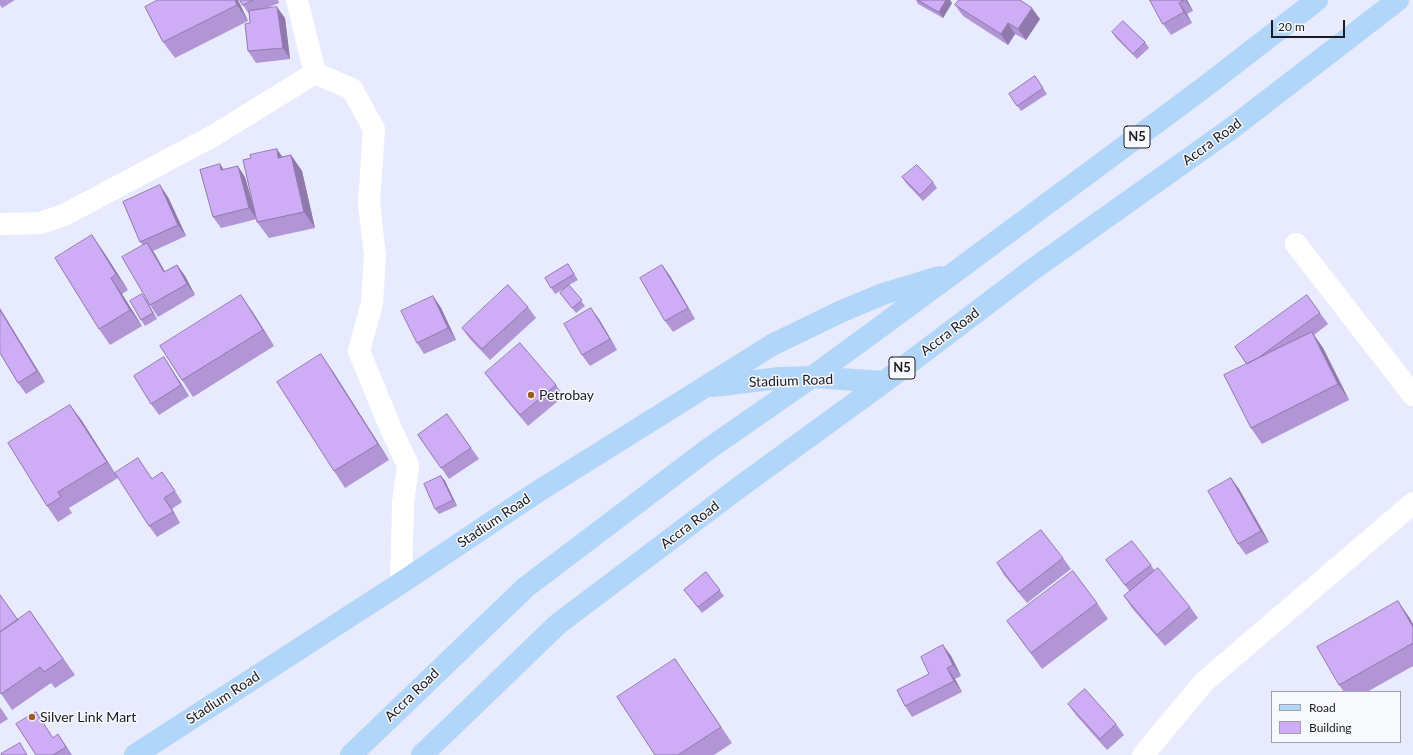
<!DOCTYPE html>
<style>
body{margin:0}
#map{position:relative;width:1413px;height:755px;overflow:hidden;background:#e7ebfd;font-family:Lato,sans-serif}
canvas{display:block}
.legend{position:absolute;left:1271px;top:691px;width:130px;height:52px;box-sizing:border-box;background:#f8f9fd;border:1px solid #a0a1a6;margin:0;padding:5px 7px;list-style:none;font-size:12px;color:#1b1c23}
.legend li{display:flex;align-items:center;gap:8px;height:20px}
.legend b{width:20px;border:1px solid #a0a1a6}
.scale{position:absolute;left:1271px;top:20px;width:74px;height:18px;box-sizing:border-box;border:2px solid #1b1c23;border-top:0;padding-left:5px;font-size:12px;line-height:14px;white-space:nowrap;color:#1b1c23;-webkit-text-stroke:3px #f8f9fd;paint-order:stroke}
</style>
<div id="map">
<canvas width="1413" height="755"></canvas>
<ul class="legend">
<li><b style="height:5px;background:#b2d6f9"></b>Road</li>
<li><b style="height:11px;background:#ceadf6"></b>Building</li>
</ul>
<div class="scale">20 m</div>
</div>
<script>
const c = document.querySelector('canvas').getContext('2d');
c.lineJoin = 'round';
function trace(path, color, width, dash) {
  c.strokeStyle = color;
  c.lineWidth = width;
  c.lineCap = dash ? 'butt' : 'round';
  c.setLineDash(dash || []);
  c.stroke(path);
}
function fill(path, color) {
  c.fillStyle = color;
  c.fill(path, 'evenodd');
}
function write(font, color, halo, rows, align = 'center') {
  c.font = font + ' Lato,sans-serif';
  c.lineWidth = 3;
  c.setLineDash([]);
  c.textBaseline = 'middle';
  c.strokeStyle = halo;
  c.fillStyle = color;
  for (const [text, x, y, turn = 0] of rows) {
    c.save();
    c.translate(x, y);
    c.rotate((+turn || 0) * Math.PI / 180);
    c.textAlign = isNaN(turn) ? turn : align;
    if (halo) c.strokeText(text, 0, 0);
    c.fillText(text, 0, 0);
    c.restore();
  }
}
const minor = new Path2D(`
 M297,0l18,73
 M315,73l37,16 22,40 -5,74 6,53 -3,47 -13,48 32,78 17,36 -5,38 -2,80
 M0,224l41,-1 23,-8 149,-79 102,-63
 M1296,244l117,151
 M1143,755l61,-73 209,-179`);
const major = new Path2D(`
 M713,386l67,-8 32,-1 72,5
 M135,755l266,-172 133,-89 238,-149 70,-34 41,-17 56,-17
 M351,755l175,-168 181,-137 105,-73 143,-105 247,-183 115,-89
 M422,755l136,-131 179,-135 147,-107 148,-112 200,-142 166,-128`);
const wall = new Path2D(`
 M0,0h15l-13,8 -2,-3z
 M158,0h80l10,21 -73,37 -12,-16z
 M240,0h38l1,3 -12,5 18,10 5,41 -34,4 -8,-12 2,-28 -1,-9 -6,-9z
 M916,0h34l2,3 -9,15 -25,-14z
 M1150,0h37l6,11 -6,3 5,9 -21,12 -8,-11z
 M955,5l85,14 -14,21 -11,-6 -7,11 -45,-29z
 M1112,32l33,10 4,6 -12,11 -21,-21z
 M1035,76l12,18 -26,17 -12,-17z
 M291,155l11,16 13,57 -46,10 -12,-16v-3l-36,9 -8,-11 7,-53 4,6 21,7 10,37 27,-57z
 M902,177l31,5 4,6 -14,13 -17,-18z
 M168,197l18,39 -33,15 12,21 12,-7 8,11 10,19 -37,22 -8,-12 -7,-60 -3,-3z
 M103,251l25,39 -6,4 20,32 -32,19 -11,-16z
 M568,264l10,16 -9,5 16,21 -9,7 -16,-20 7,-6 -12,7 -10,-16z
 M662,265l8,11 25,43 -22,13 -8,-11z
 M433,296l8,12 15,32 -32,14 -7,-11z
 M146,300l11,19 -12,7 -4,-6z
 M528,307l8,11 -46,42 -20,-21 -8,-11z
 M0,308l45,74 -19,12 -8,-11 -18,-30z
 M252,311l22,35 -81,51 -11,-17z
 M1320,313l8,11 -14,11 9,13 26,52 -87,44 -11,-16 -5,-64 -11,-17z
 M599,319l18,31 -27,16 -8,-11z
 M164,357l25,39 -30,19 -8,-11z
 M332,370l57,90 -44,28 -11,-17z
 M485,373l71,12 8,11 -36,30 -35,-42z
 M70,405l12,16 36,57 -49,30 3,5 -14,9 -11,-16z
 M447,414l32,45 -30,20 -31,-44z
 M138,458l14,21 18,4 12,19 -10,7 8,14 -23,14 -8,-11z
 M441,476l4,5 12,25 -18,8 -4,-5z
 M1231,478l8,11 30,53 -23,13 -8,-11z
 M1063,558l8,11 -44,34 -23,-28 -7,-12z
 M1106,560l45,5 4,6 35,36 8,11 -33,28 -33,-38 -8,-12 6,-4z
 M706,572l18,24 -22,17 -18,-23z
 M1097,603l11,16 -66,50 -35,-48z
 M30,611l45,64 -20,13 -4,-5 -39,27 -12,-18 18,-72z
 M1409,617l4,7v42l-46,26h-23l-5,-7z
 M943,645l8,11 10,20 -6,3 7,13 -50,25 -7,-11 24,-32z
 M686,675l46,68 -18,12h-59z
 M1068,704l48,20 8,11 -17,15 -31,-35z
 M0,707l8,12 -8,5z
 M36,712l17,26 13,8 6,9h-36z`);
const shadedWall = new Path2D(`
 M235,0h3l10,21 -11,-16z
 M946,0h4l2,3 -9,15 -4,-6z
 M1185,0h2l6,11z
 M1179,3l8,11 5,9 -8,-11z
 M277,7l8,11 5,41 -7,-11z
 M1032,8l8,11 -14,21 -8,-11z
 M1008,23l7,11 -7,11 -7,-11z
 M277,149l11,16 -10,-7z
 M291,155l11,16 13,57 -11,-16z
 M220,164l7,11 -6,-5z
 M238,166l7,11 12,42 -8,-11z
 M160,185l8,12 18,39 -8,-11z
 M92,235l11,16 25,39 -12,-16z
 M147,243l8,11 17,30 -8,-12z
 M177,265l8,11 10,19 -8,-11z
 M662,265l8,11 25,43 -7,-11z
 M111,278l11,16 20,32 -12,-16z
 M142,294l4,6 11,19 -4,-6z
 M241,295l11,16 22,35 -11,-16z
 M433,296l8,12 15,32 -8,-12z
 M0,308v1l45,73 -8,-11 -37,-61z
 M591,308l8,11 18,31 -7,-11z
 M1312,332l11,16 26,52 -11,-16z
 M321,354l11,16 57,90 -11,-16z
 M164,357l7,11 18,28 -8,-11z
 M70,405l12,16 36,57 -11,-16z
 M441,476l4,5 12,25 -4,-6z
 M1231,478l8,11 30,53 -8,-11z
 M164,498l8,11 8,14 -7,-11z
 M1398,601l11,16 4,7v3z
 M943,645l8,11 10,20 -8,-11z
 M675,659l11,16 46,68 -11,-16z
 M947,668l8,11 7,13 -8,-11z
 M58,734l14,21 -6,-8z`);
const building = new Path2D(`
 M158,0h77l2,5 -74,37 -18,-35z
 M240,0h13l-10,5z
 M918,0h28l-7,12z
 M959,0h61l12,8 -14,21 -10,-6 -7,11 -46,-29z
 M1150,0h34l-5,3 5,9 -21,12z
 M277,7l6,41 -35,3 -3,-27 5,-1 -1,-12z
 M1123,21l22,21 -12,12 -21,-22z
 M1035,76l8,12 -26,18 -8,-12z
 M277,149l1,9 13,-3 13,57 -47,10 -14,-62 8,-2 -1,-3z
 M220,164l1,6 17,-4 11,42 -36,9 -13,-47z
 M917,165l16,17 -13,13 -18,-18z
 M160,185l18,40 -38,17 -17,-40z
 M92,235l24,39 -5,4 19,32 -31,19 -44,-71z
 M147,243l17,29 13,-7 10,19 -37,21 -28,-48z
 M568,264l6,10 -23,14 -6,-10z
 M662,265l26,43 -23,13 -25,-43z
 M508,285l20,22 -46,42 -20,-21z
 M569,285l13,15 -10,8 -12,-15z
 M142,294l11,19 -12,7 -11,-19z
 M241,295l22,35 -81,50 -22,-34z
 M1307,295l13,18 -62,45 -11,6 -12,-17z
 M433,296l15,32 -31,15 -16,-32z
 M591,308l19,31 -28,16 -18,-31z
 M0,310l37,61 -19,12 -18,-30z
 M1312,332l26,52 -87,44 -27,-53z
 M520,343l36,42 -36,30 -35,-42z
 M321,354l57,90 -44,27 -57,-89z
 M164,357l17,28 -30,19 -17,-28z
 M70,405l37,57 -49,30 3,5 -14,9 -39,-63z
 M447,414l24,34 -30,20 -23,-33z
 M138,458l14,21 10,-7 13,19 -11,7 9,14 -24,14 -34,-53z
 M441,476l12,24 -18,9 -11,-25z
 M1231,478l30,53 -23,13 -30,-53z
 M1041,530l22,28 -44,34 -22,-29z
 M1132,541l19,24 -26,20 -19,-25z
 M1158,568l32,39 -33,28 -33,-39z
 M1073,571l24,32 -66,50 -24,-32z
 M706,572l14,18 -22,17 -14,-17z
 M0,595l18,25 -18,12z
 M1398,601l15,26v16l-74,42 -22,-38z
 M30,611l33,48 -19,13 -4,-5 -39,27 -1,-2v-60z
 M943,645l10,20 -6,3 7,13 -49,25 -8,-16 32,-16 -8,-17z
 M675,659l46,68 -43,28h-23l-38,-58z
 M1085,689l31,35 -16,15 -32,-35z
 M36,712l17,26 5,-4 8,13 -13,8h-17l-20,-31z
 M20,743l7,12h-25l-1,-1z`);
const markers = [
 [531,395,4,"#9d5d26"],
 [32,717,4,"#9d5d26"]
];
const shields = [
 [1137,137,26],
 [902,368,26]
];
const shieldNames = [
 ["N5",1137,137],
 ["N5",902,368]
];
const streetNames = [
 ["Accra Road",1212,142,-36],
 ["Accra Road",950,332,-37],
 ["Stadium Road",791,381,-2],
 ["Stadium Road",494,521,-34],
 ["Accra Road",690,525,-37],
 ["Accra Road",412,695,-44],
 ["Stadium Road",223,698,-33]
];
const poiNames = [
 ["Petrobay",539,395],
 ["Silver Link Mart",40,717]
];
trace(minor, '#fff', 22);
trace(major, '#b2d6f9', 22);
fill(wall, '#b195d4');
fill(shadedWall, '#9079ac');
fill(building, '#ceadf6');
trace(building, '#9079ac', 1);
for (const [x, y, r, color] of markers) {
  const dot = new Path2D();
  dot.arc(x, y, r, 0, 2 * Math.PI);
  c.fillStyle = color;
  c.fill(dot);
  trace(dot, '#f8f9fd', 1.5);
}
for (const [x, y, w] of shields) {
  const box = new Path2D();
  box.roundRect(x - w / 2, y - 11, w, 22, 3);
  c.fillStyle = '#f8f9fd';
  c.fill(box);
  trace(box, '#1b1c23', 1);
}
write('bold 13px', '#1b1c23', null, shieldNames);
write('14px', '#1b1c23', '#f8f9fd', streetNames);
write('14px', '#1b1c23', '#f8f9fd', poiNames, 'left');
</script>
